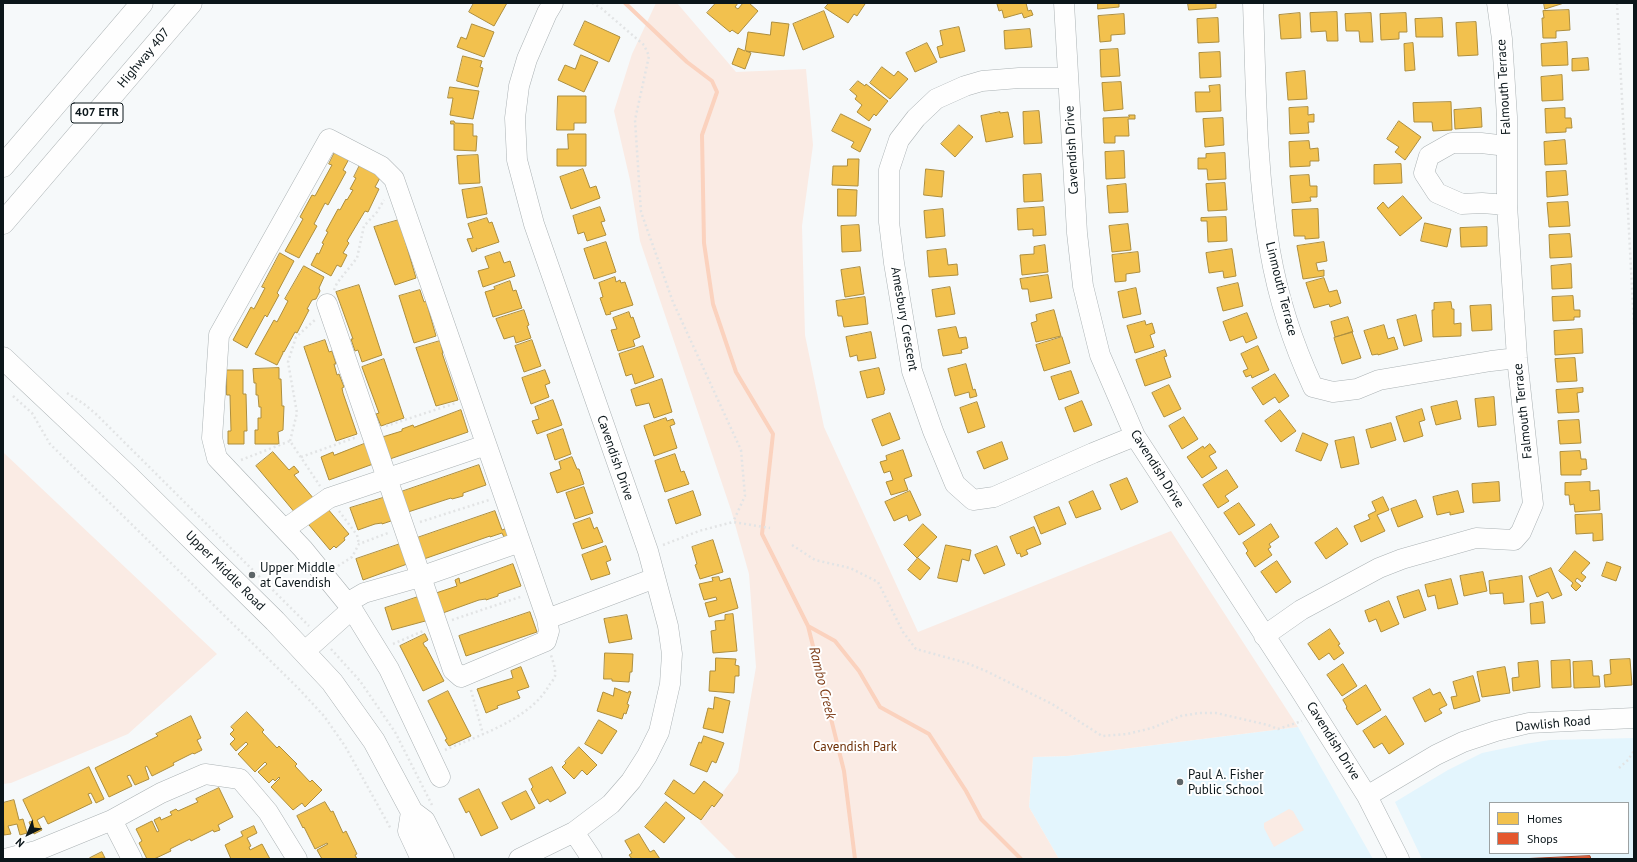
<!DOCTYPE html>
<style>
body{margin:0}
#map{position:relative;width:1637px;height:862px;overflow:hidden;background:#f6f9fa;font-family:"PT Sans",sans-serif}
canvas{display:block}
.frame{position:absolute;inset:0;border:4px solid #0b161a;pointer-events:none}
.legend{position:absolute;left:1489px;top:802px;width:140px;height:52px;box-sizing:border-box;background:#fff;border:1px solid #9da2a3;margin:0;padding:5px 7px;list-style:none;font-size:12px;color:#0b161a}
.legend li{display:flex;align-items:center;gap:8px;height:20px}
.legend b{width:20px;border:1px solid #9da2a3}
.north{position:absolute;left:8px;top:814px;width:40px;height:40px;-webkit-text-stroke:3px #fff;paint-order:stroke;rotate:223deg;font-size:11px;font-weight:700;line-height:16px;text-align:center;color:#0b161a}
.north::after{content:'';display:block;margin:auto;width:14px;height:18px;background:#0b161a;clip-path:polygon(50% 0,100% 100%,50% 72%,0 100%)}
</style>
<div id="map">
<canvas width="1637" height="862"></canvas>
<div class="frame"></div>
<ul class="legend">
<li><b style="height:11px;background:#f2c14e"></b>Homes</li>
<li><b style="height:11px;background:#e4572e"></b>Shops</li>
</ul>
<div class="north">N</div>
</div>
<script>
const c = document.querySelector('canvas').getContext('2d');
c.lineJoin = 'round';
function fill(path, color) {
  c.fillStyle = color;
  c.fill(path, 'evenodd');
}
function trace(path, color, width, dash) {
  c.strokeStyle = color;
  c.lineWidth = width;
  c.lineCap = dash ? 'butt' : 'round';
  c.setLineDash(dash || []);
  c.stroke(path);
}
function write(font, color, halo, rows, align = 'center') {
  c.font = font + ' "PT Sans",sans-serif';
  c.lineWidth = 4;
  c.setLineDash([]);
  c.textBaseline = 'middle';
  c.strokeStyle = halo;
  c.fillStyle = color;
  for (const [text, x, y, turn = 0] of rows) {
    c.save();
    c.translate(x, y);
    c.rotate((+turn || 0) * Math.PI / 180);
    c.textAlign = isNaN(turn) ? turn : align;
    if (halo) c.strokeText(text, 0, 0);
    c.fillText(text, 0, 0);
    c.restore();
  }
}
const built = new Path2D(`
 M1298,727l75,132h-314l-30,-52 4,-50 34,-1z
 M1634,738v121h-212l-27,-57 53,-32 34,-17 43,-9 25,-4zM1490,803h138v50h-138z`);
const green = new Path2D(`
 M656,3h21l59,69 70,-3 7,76 -11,81 3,109 19,92 94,205 253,-101 127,196 -231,29 -34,1 -4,50 30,52h-322l-37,-37 38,-50 18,-105 -7,-93 -18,-64 -91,-269 -10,-61 -16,-69 18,-57z
 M4,453l213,201 -89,80 -117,49 -8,1v-330z
 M1289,809l4,2 11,19 -30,17 -10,-19v-5z`);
const homes = new Path2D(`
 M474,3h33l-13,23 -25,-14z
 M716,3h22l-3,4 3,2 5,-6h6l9,8 -20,23 -6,-4 -2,2 -23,-19z
 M829,3h34l2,1 -8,12 -3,-2 -6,9 -23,-15z
 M1000,3h26l2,8 3,-1 2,5 -9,3 -2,-5 -18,5 -2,-8 -3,1 -2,-7z
 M1098,3h21v4l-21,2z
 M1188,3h28v5l-27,2z
 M1544,3h20l-19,6z
 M1569,10l1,20 -14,1v7h-13l-1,-20h2l-1,-7z
 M824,11l10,26 -31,13 -10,-26z
 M1337,12l1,29h-11l-1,-10 -15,1 -1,-19z
 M1300,13l1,25 -20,1 -2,-24z
 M1371,13l2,29h-13l-1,-11h-13l-1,-17z
 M1406,13l1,19h-8v7l-18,1 -1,-26z
 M1124,14l1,20 -14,1v6l-11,1 -2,-26z
 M1218,18l1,24 -21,1 -1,-24z
 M1442,18l1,19h-27l-1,-18z
 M585,21l35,16 -11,25 -35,-17z
 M772,22l17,2 -5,32 -38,-5 5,2 -6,16 -13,-5 6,-16 7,3 3,-19 22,3z
 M1476,22l2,33 -20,1 -2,-33z
 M472,24l22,8 -10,25 -27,-10 4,-10 5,2z
 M959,27l6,24 -25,7 -3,-11 6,-2 -3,-14z
 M1030,29l2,18 -27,2 -1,-18z
 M1567,42l1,23 -26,1 -1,-22z
 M927,43l10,19 -22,10 -9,-19z
 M1413,43l2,27 -10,1 -1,-27z
 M1118,49l2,27 -19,1 -1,-27z
 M1220,52l1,25 -21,1 -1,-25z
 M581,55l17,7 -14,30 -26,-12 7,-15 10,4z
 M463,56l19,5 -2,6 3,1 -5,19 -21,-6z
 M1588,58l1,12 -17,1v-12z
 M882,67l12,9 4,-5 10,8 -18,20 -20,-16z
 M1305,71l2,28 -19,1 -2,-27z
 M1562,75l1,25 -21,1 -1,-24z
 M858,81l7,5 1,-2 22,17 -12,15 -2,-2 -5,7 -12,-9 5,-7 -7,-6 2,-3 -7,-6z
 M1121,82l2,27 -19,2 -2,-28z
 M1220,85l1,26 -25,1 -1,-20h15l-1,-6z
 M450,87l29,4 -6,28 -23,-4 3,-17h-5z
 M558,96h28v27h-12v7h-17z
 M1451,102l1,28 -19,1 -1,-9h-18l-1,-19z
 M1308,107v8l6,-1v8h-6l1,11 -19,1 -1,-26z
 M1481,108l1,19 -27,2 -1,-19z
 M1565,108v10h6l1,10h-6v4l-20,1 -1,-24z
 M1039,111l3,32 -18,1 -1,-32z
 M1000,112v1l8,-1 5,25 -27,5 -5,-26z
 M841,114l30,15 -11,23 -9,-5 3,-5 -22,-11z
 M1129,115h6v4h-7l1,17h-14v7h-11l-1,-25 26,-1z
 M1223,118l1,27 -19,2 -2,-28z
 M451,121h3l1,2 18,1v12h4l-1,15 -22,-1v-26h-3z
 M1399,121l22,16 -16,23 -10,-8 4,-5 -12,-8z
 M959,125l14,12 -18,20 -14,-13z
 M568,134h18v32h-29v-17h11z
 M1565,140l2,24 -22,1 -1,-23z
 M1309,141l1,8 8,-1 1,13h-9v5l-20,1 -1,-25z
 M1124,151l1,27 -19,1 -1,-27z
 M335,152l14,7 -6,11 3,2 -18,33 -3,-2 -11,21 3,2 -18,32 -14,-7 18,-32 -3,-2 12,-22 3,1 17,-31 -3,-1z
 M1225,153l1,26 -18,1 -1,-11h-9v-11h8v-4z
 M478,155l2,28 -21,1 -2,-28z
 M848,159h11l-1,27 -26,-1 1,-19h14z
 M1401,164l1,19 -28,1v-19z
 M360,165l21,11 -6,11 4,2 -11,23 -3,-1 -18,30 2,2 -6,10 4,2 -6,12 -4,-2 -6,11 -20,-11 6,-12 2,1 4,-9 1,-1 -2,-1 6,-11 -2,-1 12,-22 2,1 6,-11 1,1 6,-10 -3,-1 6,-11 -2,-1z
 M583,169l7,19 6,-2 4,12 -29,11 -11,-32z
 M926,169l18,2 -2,26 -18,-2z
 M1566,171l2,24 -21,2 -1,-25z
 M1041,174l2,27 -19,1 -1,-27z
 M1309,175l1,11h7v11h-7l1,4 -19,2 -2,-27z
 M1225,183l2,27 -19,1 -2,-27z
 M1126,184l2,28 -19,1 -2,-27z
 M482,187l5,27 -20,4 -5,-28z
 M838,189l19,1 -1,26h-18z
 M1403,196l19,22 -22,18 -23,-28 6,-6 5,6z
 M1568,202l2,24 -21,1 -2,-24z
 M600,207l5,14 -4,1 5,13 -19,6 -3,-9 -6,2 -5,-18z
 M1044,207l2,28 -13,1v-7l-15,1 -1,-21z
 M943,209l2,27 -19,2 -2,-27z
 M1318,209l1,29 -14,1v-3h-11l-2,-26z
 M1226,217l1,24 -19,1 -1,-21h-6v-3z
 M487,218l2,5 3,-1 7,20 -21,7 -2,-1 1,2 -5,2 -5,-13 6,-1 -5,-14z
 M399,220l17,58 -21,7 -21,-58z
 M1425,223l26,6 -4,18 -26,-6z
 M1128,224l3,26 -19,2 -3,-26z
 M859,225l2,26 -19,1 -1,-26z
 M1487,227v19l-26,1 -1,-19z
 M1570,234l2,23 -22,1 -1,-23z
 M606,242l10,30 -22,7 -10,-30z
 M1324,242l3,19 -11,2 2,8 6,-1v6l-21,3 -6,-33z
 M1045,245l3,27 -26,3 -2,-20 14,-1v-7z
 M946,249l2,16 9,-1 1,11 -29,2 -2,-26z
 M1232,249l4,27 -12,2 -1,-7 -14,2 -3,-20z
 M500,252l4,11 6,-2 5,15 -32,11 -5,-16 11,-3 -4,-11z
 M1138,252l2,20 -14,2v7l-11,1 -3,-27z
 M280,253l14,8 -17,32 2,2 -12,22 -2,-2 -18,33 -14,-8 18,-33 3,2 11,-21 -3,-1z
 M1571,264l1,24 -20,1 -1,-23z
 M304,266l20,11 -5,11 1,3 -4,8 -4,1 -5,9 2,1 -12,23 -2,-1 -11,20 -1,-1v2l-6,12 -22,-11 19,-34 3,2 11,-21 -3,-2z
 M860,267l4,27 -19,3 -4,-27z
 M1048,275l4,23 -22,4 -2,-13h-6l-2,-10z
 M615,277l1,5 4,-2 1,3 4,-1 8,23 -23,7 1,2 -5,1 -6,-17 3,-1 -4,-14z
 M1324,278l5,14 8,-2 4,13 -11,4 -1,-3 -15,4 -8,-25z
 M510,281l3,10 3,-1 6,18 -29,9 -8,-25 10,-3 -1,-2z
 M1238,283l5,23 -20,5 -6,-23z
 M359,285l23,70 -20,7 -4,-12 -3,1 -4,-12h2l-17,-47z
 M950,287l5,27 -19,3 -4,-27z
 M1136,288l5,26 -18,4 -5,-26z
 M420,290l4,12 2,-1 10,35 -22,7 -15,-47z
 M1573,296l1,14h6v7h-6v3l-21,1 -1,-24z
 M865,297l3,27 -24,3 -2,-11h-4l-2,-15z
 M1451,302l1,7h2v15l7,-1v13l-28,1 -1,-27h2v-7z
 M1491,305l1,25 -20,1 -2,-25z
 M524,310l5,15 -2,1 4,12 -15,5 -2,-7 -10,3 -8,-20z
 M1054,310l7,26 -25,6 -5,-19 6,-2 -1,-6z
 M629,312l2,6 2,-1 7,20 -7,3 2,6 -17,5 -7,-21 6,-1 -4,-11z
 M1247,313l10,25 -11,5 -3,-7 -13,5 -7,-19z
 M1416,315l6,26 -18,5 -7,-26z
 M1348,317l5,15 -18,5 -4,-15z
 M1145,321l1,4 6,-2 3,10 -5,2 4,12 -19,6 -8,-27z
 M1384,325l4,14 6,-2 4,12 -20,6v-1l-6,1 -8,-24z
 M956,327l3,11 7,-1 2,11 -7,2 1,3 -19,3 -5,-26z
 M1582,329l1,24 -28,2 -1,-24z
 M871,332l5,26 -18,3 -1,-6 -7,2 -4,-20z
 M1352,332l9,26 -19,6 -8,-26z
 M1062,337l8,26 -26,8 -8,-26z
 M325,340l4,12 3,-1 4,13h-2l3,11 2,-1 5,13 -2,1 1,5 14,41 -21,7 -32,-94z
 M532,340l9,26 -17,6 -9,-26z
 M440,341l3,12h-1l16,47 -22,6 -20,-58z
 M643,346l11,31 -19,7 -3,-10 -6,2 -7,-22z
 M1258,346l11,24 -17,8 -1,-3 -5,2 -3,-6 5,-2 -7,-15z
 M1165,350l2,6 -3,1 7,20 -26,9 -9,-26z
 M1575,358l2,23 -20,1 -2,-23z
 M384,359l20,59 -23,8 -5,-12 3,-1 -17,-46z
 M966,364l7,26 2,-1 2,7 -7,2 -1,-6 -14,4 -7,-27z
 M279,368v11h2l1,27h2l-1,24 -5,2 1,12h-24v-14h3v-12h3v-11h-2l-1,-12h-2v-12h-2l-1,-14z
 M879,368l6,22 -1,1v3l-17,4 -7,-26z
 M227,370h16v24h3l1,37h-3v13h-16v-13h3l-1,-36h-3z
 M545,370l5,13 -5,2 4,12 -18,7 -9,-26z
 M1071,371l8,22 -20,7 -8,-23z
 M1275,374l14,22 -10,7 -4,-6 -12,8 -11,-17z
 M662,379l10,33 -18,6 -5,-15 -13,3 -5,-16z
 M1169,385l12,24 -17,8 -12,-24z
 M1583,388v4l-6,1 2,19 -21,1 -2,-23z
 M1494,397l2,28 -18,2 -3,-28z
 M553,400l9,25 -25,9 -5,-13 7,-2 -4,-12z
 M1082,401l10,24 -18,7 -9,-24z
 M1457,401l4,18 -25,6 -5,-18z
 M977,402l8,25 -17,6 -8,-25z
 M1422,409l3,11 -6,2 4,14 -19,6 -8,-25z
 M461,410l7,22 -81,28 -8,-22 23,-7v-2l11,-4 1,2z
 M1280,410l16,21 -15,11 -16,-21z
 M890,413l10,26 -18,7 -10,-26z
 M1184,417l14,22 -16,10 -13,-23z
 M666,418l1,3 6,-2 2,5 -5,2 7,22 -23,8 -10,-30z
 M1579,420l2,23 -21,1 -2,-23z
 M1391,423l5,17 -25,8 -5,-18z
 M563,429l8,25 -16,6 -8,-25z
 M1303,433l25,11 -7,17 -25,-10z
 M1354,437l5,27 -18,4 -6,-27z
 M369,442l7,21 -47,17 -8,-23 12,-5 1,3z
 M1002,442l6,17 -24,10 -7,-17z
 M1210,444l6,8 -7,4 8,12 -15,10 -15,-21 16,-11 1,2z
 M903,450l9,26 -8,3 4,11 -17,5 -5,-13 7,-2 -3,-9 -6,2 -4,-11 7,-2 -1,-4z
 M1580,451l1,8h5l1,10 -6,1v5h-20l-1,-23z
 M273,452l16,18 5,-4 5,6 -5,3 20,24 -18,15 -40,-48z
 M675,454l6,18 3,-1 5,13 -24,8 -10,-31z
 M572,457l5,12h2l5,15 -27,9 -7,-20 11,-4 -2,-7z
 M479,465l7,20 -23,8v3l-11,3 -1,-1 -46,15 -7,-20z
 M1227,470l11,17 -13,9 4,5 -11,7 -15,-23z
 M1127,478l11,24 -17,8 -11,-25z
 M1499,482l1,19 -27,2 -1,-19z
 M1590,482v9l9,-1 1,20 -25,2 -1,-8 -4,1 -1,-10h-4v-12z
 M584,487l9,26 -18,6 -9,-26z
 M693,491l8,24 -25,9 -8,-24z
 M910,491l11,24 -12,6 -2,-6 -13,6 -9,-19z
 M1093,491l8,18 -25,9 -7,-16z
 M1458,491l6,21 -14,3v-3l-13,3 -4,-18z
 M386,497l8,23 -12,4v-1l-7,1 -17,6 -8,-22z
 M1383,497l6,13 -12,5 8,16 -24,11 -7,-16 16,-7 -2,-4 8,-4 -4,-9z
 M1416,500l7,17 -25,10 -7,-18z
 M1239,503l16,22 -16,10 -15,-22z
 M1059,507l7,17 -25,10 -7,-17z
 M327,508l22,26 -5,4 1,2 -9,8 -2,-2 -4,4 -21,-25z
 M495,511l7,19 5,-2 2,8 -5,1 -2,-4 -12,4v-1l-69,24 -7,-21z
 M1602,514l1,26 -10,1v-8l-17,1 -1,-19z
 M590,518l4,11 3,-2 6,15 -21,7 -9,-25z
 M923,524l14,13 -20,21 -13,-13z
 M1271,524l8,13 -10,7 2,3 -3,2 4,6 -17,12 -9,-14 2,-2 -5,-8z
 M1034,527l7,17 -15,6 2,4 -7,3 -1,-4 -3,1 -7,-17z
 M1337,528l11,16 -22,15 -11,-16z
 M713,540l10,32 -23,7 -5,-14 2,-1 -5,-17z
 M403,543l7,20 -47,17 -7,-21z
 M946,545l25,5 -2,11 -7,-2 -5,23 -19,-4z
 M606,546l5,14 -5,2 4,12 -19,6 -9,-25z
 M997,546l8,19 -21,9 -9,-19z
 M1575,551l15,12 -9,10 5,4 -4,5 -5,-4 -2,3 6,5 -5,5 -5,-5 2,-3 -14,-12z
 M918,558l12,10 -10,12 -12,-10z
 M1277,561l14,21 -15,11 -15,-21z
 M1607,562l14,5 -5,14 -14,-5z
 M513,564l8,22 -23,8v2l-12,4v-1l-7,1 -39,14 -7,-20 24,-8 -2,-6 4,-2 1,5z
 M1551,568l11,27 -10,4 -4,-7 -11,5 -8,-20z
 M1483,572l4,19 -23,5 -4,-20z
 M1522,576l2,26 -20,2 -1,-11 -13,1 -1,-13z
 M719,577l1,4 10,-3 8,30 -29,9 -4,-14 12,-3 -1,-3 -12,3 -5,-16 14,-3 -1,-3z
 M1451,579l7,25 -20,5 -3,-14 -7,2 -3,-12z
 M1419,590l7,20 -22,8 -7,-21z
 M421,596l8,24 -37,10 -7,-22z
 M1389,601l10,23 -18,8 -5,-13 -7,3 -4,-11z
 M1543,602l2,21 -14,1 -1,-20z
 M530,612l7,20 -71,24 -7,-20z
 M733,614l4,37 -24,2 -2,-22 5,-1 -1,-9 10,-1v-5z
 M627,615l5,24 -23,4 -5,-24z
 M1330,629l10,15 -2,1 6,8 -10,7 -5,-7 -10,7 -11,-16z
 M425,634l3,6 -5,3 2,4h1l18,34 -21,10 -23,-45z
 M605,653l28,1 -1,18h-2l-1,10 -17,-1v-2h-8z
 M716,658l20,1 -1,6 4,1v10h-4l-1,17 -25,-2 1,-20h5z
 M1630,659l2,26 -27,2 -1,-12 7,-1 -1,-14z
 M1570,660l1,27 -19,1 -1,-27z
 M1538,661l2,26 -27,4 -1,-13 7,-1 -1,-14z
 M1592,661l1,15h6l1,11 -26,1 -1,-26z
 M1343,664l14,22 -15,10 -15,-21z
 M521,667l8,20 -12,4 3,7 -23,8 1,2 -12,5 -9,-24 36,-11 -2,-7z
 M1505,667l5,26 -28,4 -5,-25z
 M1473,676l7,25 -26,8 -3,-12 6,-1 -4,-14z
 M1366,685l15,25 -24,15 -11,-17 1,-1 -4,-7z
 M615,688l13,5 1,-2 2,1 -4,12 2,1 -3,9 -2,-1 -2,6 -25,-8 6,-19 10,4z
 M1430,689l3,6 7,-3 7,13 -8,4 3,4 -17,9 -12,-24z
 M448,691l23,45 -22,10 -4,-6 2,-1 -19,-38z
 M715,697l15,4 -7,32 -20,-5 5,-20 5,1z
 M247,712l17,18 -2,2 15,16 2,-2 18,18 -2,2 15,16 2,-2 10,10 -17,17 -3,-4 -9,7 -22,-23 9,-9 -1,-1 -4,4 -2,-2 -4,4 -11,-11 9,-8 -2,-2 -10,10 -17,-18 10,-10 -2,-2 -10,9 -6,-7 5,-5 -5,-5 4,-4 -3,-3z
 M191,716l10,22 -4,2 5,10 -8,4 -1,-1 -20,10 1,2 -22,11 -5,-10 -2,1 4,12 -14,6 -5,-10 -3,1 5,10 -23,11 -14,-29 63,-32 -2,-2z
 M1386,716l18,28 -15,10 -7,-11 -8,5 -11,-17z
 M599,720l18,11 -15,23 -17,-10z
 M704,736l20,7 -8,20 -4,-2 -5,11 -17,-7 9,-23 2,1z
 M579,747l18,18 -10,10 -5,-5 -8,9 -12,-12 4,-4 -1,-1z
 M89,767l15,32 -8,4 -5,-10 -3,1 4,9 -44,21 -4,-8 -7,4 5,10 -8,4 -5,-12 4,-1 -10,-21z
 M552,767l14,26 -16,9 -2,-3 -9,5 -8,-15 2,-2 -4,-8z
 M674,780l20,14 10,-13 19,14 -9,12 -2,-2 -11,15 -36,-26z
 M219,788l14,29 -15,8 2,5 -6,2 -1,-2 -22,11 -1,-2 -20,10 1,2 -17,8h-7l-8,-16 3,-2 -6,-12 16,-8 5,11 2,-1 -5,-11 6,-3 1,3 11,-5 -2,-3 6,-3 2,2 20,-9 -2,-3z
 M479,789l19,39 -17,8 -12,-25 -3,2 -7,-14z
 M526,791l9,17 -24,12 -9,-17z
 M14,800l5,20 4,-1 4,14 -7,2 -3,-11 -9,2 3,8 -7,1 -1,-32z
 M325,802l6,10 2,-1 10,22 3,-2 11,23 -2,1 2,4h-35l-5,-9 11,-6 -1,-1 -12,6 -11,-22 -1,1 -6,-12z
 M666,802l19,16 -21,25 -19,-16z
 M254,826l3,7 -10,5 4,8 -2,1 1,3 12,-6 8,15h-39l-6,-14 18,-9 -2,-4z
 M639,834l11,18 4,-2 6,9h-28l-3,-4 3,-2 -7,-12z
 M102,852l3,6 -14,1 -1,-1z`);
const shops = new Path2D(`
 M1590,856l1,3h-72z`);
const stream = new Path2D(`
 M625,3l62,59 25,19 5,11 -15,43 2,108 9,61 23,68 37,62 -11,100 46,92 36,145 11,88
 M808,626l27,15 24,30 21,36 49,27 37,57 15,28 40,40`);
const path = new Path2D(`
 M592,3l9,5 43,37 5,11 -14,64 6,92 32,90 68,148 4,46 -12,26
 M1617,3l17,323
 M334,290l3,-7 20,-25 7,-32 13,-14 7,-12
 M67,393l17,11 12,10 213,212
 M13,396l19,17 18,31 248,244 26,28 21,30 46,83
 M386,426l70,-23
 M290,441l7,-28 -9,-51 8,-25 20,-18
 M301,457l56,-20
 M241,460l49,-19 30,45
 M339,511l18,24 2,9
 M420,522l69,-22
 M663,545l36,-14 34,-9 37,6
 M792,545l23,15 35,8 28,14 25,50 13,17 51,14 21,9 64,32 50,32 25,-2 25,-6 29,-12 18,-3h17l52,12 10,4 24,-8
 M338,566l14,-9 7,-13 29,-11
 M452,620l71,-24
 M393,644l30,-13
 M331,649l29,32 35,51 37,73
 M471,690l12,44
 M445,750c35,-15 86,-31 105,-66 2,-2 4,-5 5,-8 1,-7 -2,-14 -4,-21
 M1619,768l9,-8 6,-9`);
const minor = new Path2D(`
 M1064,3l13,230 6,53 17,69 35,81 164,252 68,108 32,63
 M1253,3c3,83 3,166 17,248 8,46 23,93 43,136l20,5 24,-3 22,-9 112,-19 26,-3
 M1068,78h-49l-37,3 -17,5 -29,13 -20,19 -17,22 -10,30v52l5,41 18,108 21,60 22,53 18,16 21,-3 99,-44 42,-17
 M1507,146l-26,-3h-29l-23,13 -5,17 13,20 25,11 20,-1 25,2
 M327,304l126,366 8,7 85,-36 3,-10 -2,-12 -153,-440 -13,-13 -52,-27 -110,196 -7,103 5,20 86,91 49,60 37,60 51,108
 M285,529l44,-31 157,-53
 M347,603l17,-10 56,-16 100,-35
 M547,619l108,-41
 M1264,636l37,-26 78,-42 23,-9 74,-21 38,2 7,-8 12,-28 -16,-146 -10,-153v-88l-5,-78 -5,-36
 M304,652l48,-43
 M1367,796l69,-41 27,-13 33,-11 33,-8 105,-5
 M112,820l20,39
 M574,832l18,27
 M5,859l31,-8 76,-31 49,-27 44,-19 35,5 28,33 29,47
 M519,859l55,-27 37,-28 20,-23 16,-25 12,-24 11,-48 2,-30 -4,-28 -20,-75 -114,-327 -17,-64 -2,-42 4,-32 8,-27 20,-46 6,-10`);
const major = new Path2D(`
 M3,358l125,118 147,145 57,61 42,59 38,71 12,9 19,38
 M412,812l-3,19 13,28`);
const highway = new Path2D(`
 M3,166l139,-163
 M3,223l188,-220`);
const markers = [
 [252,575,4,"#5d6568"],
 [1180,782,4,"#5d6568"]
];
const shields = [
 [97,113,52]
];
const shieldNames = [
 ["407 ETR",97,113]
];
const streetNames = [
 ["Highway 407",144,58,-50],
 ["Falmouth Terrace",1504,87,-93],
 ["Cavendish Drive",1072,150,-93],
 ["Linmouth Terrace",1281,289,76],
 ["Amesbury Crescent",904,319,80],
 ["Falmouth Terrace",1523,411,-96],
 ["Cavendish Drive",615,458,71],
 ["Cavendish Drive",1157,469,58],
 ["Upper Middle Road",225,571,45],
 ["Dawlish Road",1553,724,-5],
 ["Cavendish Drive",1333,741,58]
];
const poiNames = [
 ["Upper Middle",260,568],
 ["at Cavendish",260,583],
 ["Paul A. Fisher",1188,775],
 ["Public School",1188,790]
];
const parkNames = [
 ["Cavendish Park",855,747]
];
const waterNames = [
 ["Rambo Creek",822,683,76]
];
fill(built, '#e3f5fd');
fill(green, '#faebe4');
fill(homes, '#f2c14e');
trace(homes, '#ad8e3e', 1);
fill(shops, '#e4572e');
trace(shops, '#a34428', 1);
trace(stream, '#fbd2be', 4);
trace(minor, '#abb2b4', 21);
trace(major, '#abb2b4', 23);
trace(highway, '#abb2b4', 23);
trace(path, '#e2e4e5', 2.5, [2, 3]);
trace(minor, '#fefefe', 20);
trace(major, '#fefefe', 22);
trace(highway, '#fefefe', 22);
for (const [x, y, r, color] of markers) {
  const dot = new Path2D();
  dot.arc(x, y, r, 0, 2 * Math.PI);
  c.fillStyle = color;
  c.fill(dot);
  trace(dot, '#fff', 1.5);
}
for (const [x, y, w] of shields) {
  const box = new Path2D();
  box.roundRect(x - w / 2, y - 10, w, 20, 3);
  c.fillStyle = '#fff';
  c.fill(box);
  trace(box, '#0b161a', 1);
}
write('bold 12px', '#0b161a', null, shieldNames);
write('13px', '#0b161a', '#fff', streetNames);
write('13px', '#0b161a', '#fff', poiNames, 'left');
write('13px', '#6d2e04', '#fff', parkNames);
write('italic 14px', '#7e3d18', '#fff', waterNames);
</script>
